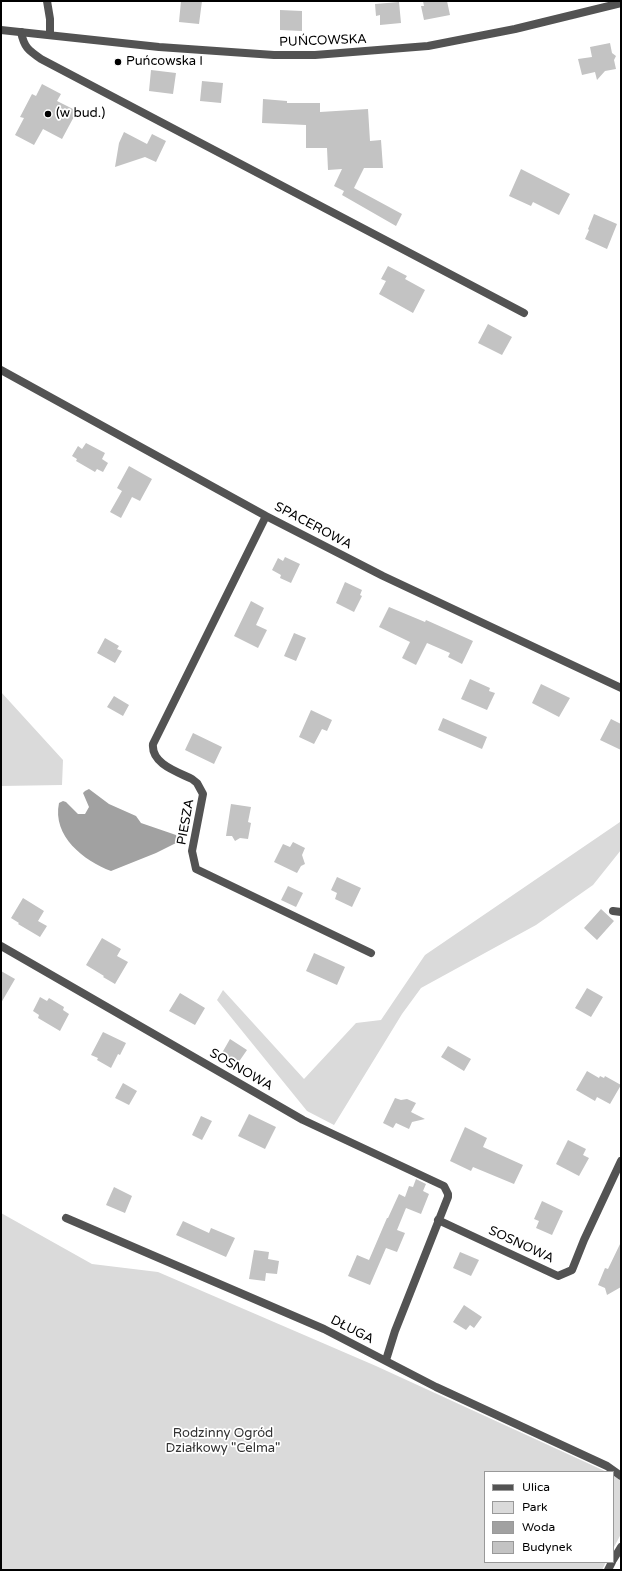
<!DOCTYPE html>
<meta charset="utf-8">
<style>
body{margin:0}
#map{position:relative;width:622px;height:1571px;overflow:hidden;background:#fff;font-family:"Varela Round",sans-serif}
canvas{display:block}
.frame{position:absolute;inset:0;border:2px solid #000;pointer-events:none}
.legend{position:absolute;left:484px;top:1471px;width:130px;height:92px;box-sizing:border-box;background:#fff;border:1px solid #999;margin:0;padding:5px 7px;list-style:none;font-size:12px;color:#000}
.legend li{display:flex;align-items:center;gap:8px;height:20px}
.legend b{width:20px;border:1px solid #999}
</style>
<div id="map">
<canvas width="622" height="1571"></canvas>
<div class="frame"></div>
<ul class="legend">
<li><b style="height:5px;background:#535353"></b>Ulica</li>
<li><b style="height:11px;background:#dadada"></b>Park</li>
<li><b style="height:11px;background:#a1a1a1"></b>Woda</li>
<li><b style="height:11px;background:#c3c3c3"></b>Budynek</li>
</ul>
</div>
<script>
const c = document.querySelector('canvas').getContext('2d');
c.lineJoin = 'round';
function fill(path, color) {
  c.fillStyle = color;
  c.fill(path, 'evenodd');
}
function trace(path, color, width, dash) {
  c.strokeStyle = color;
  c.lineWidth = width;
  c.lineCap = dash ? 'butt' : 'round';
  c.setLineDash(dash || []);
  c.stroke(path);
}
function write(font, color, halo, rows, align = 'center') {
  c.font = font + ' "Varela Round",sans-serif';
  c.lineWidth = 3.5;
  c.setLineDash([]);
  c.textBaseline = 'middle';
  c.strokeStyle = halo;
  c.fillStyle = color;
  for (const [text, x, y, turn = 0] of rows) {
    c.save();
    c.translate(x, y);
    c.rotate((+turn || 0) * Math.PI / 180);
    c.textAlign = isNaN(turn) ? turn : align;
    if (halo) c.strokeText(text, 0, 0);
    c.fillText(text, 0, 0);
    c.restore();
  }
}
const green = new Path2D(`
 M1,692l62,68 -1,25 -61,1z
 M620,822l1,28 -28,35 -57,40 -115,63 -19,26 -68,111 -27,-14 -90,-111 6,-10 81,89 52,-56 25,-3 44,-65z
 M1,1213l91,51 66,8 218,94 231,106h-122v90h121l-4,8h-601z
 M613,1475l8,6v53l-8,15z`);
const water = new Path2D(`
 M89,789l20,15 27,12 5,7 35,12 2,7 -22,11 -45,18c-27,-10 -59,-35 -52,-68l4,-2 3,1 12,12h7l4,-7 -6,-14 2,-2z`);
const building = new Path2D(`
 M181,1h21l-3,23 -20,-2z
 M423,1h24l3,14 -26,5 -3,-14h3z
 M399,2l2,21 -21,2v-10l-4,1 -1,-12z
 M280,10l22,1v20l-22,-1z
 M610,43l2,10 4,3 -2,4 2,9 -11,2 -8,9 -2,-8 -13,3 -4,-16 14,-2 -2,-10z
 M151,70l25,3 -3,21 -24,-3z
 M202,81l21,2 -2,20 -21,-2z
 M42,84l19,10 -4,7 20,10 -15,28 -19,-10 -9,16 -19,-10 9,-17 -4,-1 12,-23 4,2z
 M263,99l24,2v2h33v9l48,-3 2,32 11,-1 2,28h-19l-10,20 48,26 -6,12 -54,-31 2,-4 -10,-5 8,-17 -14,1 -1,-22h-21v-23l-44,-2z
 M124,132l23,12 5,-10 14,7 -10,21 -11,-5 -30,10 4,-24z
 M521,169l49,25 -11,21 -26,-13 -2,4 -22,-10z
 M594,214l23,10 -10,25 -22,-10 4,-9 -1,-1z
 M388,266l19,10 -2,3 20,11 -12,23 -34,-19 7,-13 -5,-2z
 M488,324l24,13 -10,18 -24,-12z
 M86,443l19,10 -3,6 6,4 -5,9 -6,-3 -2,3 -19,-11 1,-2 -5,-3 6,-10 4,3z
 M129,466l23,13 -12,22 -8,-4 -11,21 -11,-6 12,-21 -5,-3z
 M285,557l15,7 -9,19 -11,-5 1,-3 -9,-5 6,-12 5,3z
 M345,582l17,8 -2,5 2,1 -8,16 -18,-9z
 M251,601l13,7 -8,17 11,5 -9,18 -24,-12z
 M389,607l36,15 1,-2 47,21 -11,23 -14,-7 2,-4 -23,-10 -11,22 -14,-7 8,-16 -31,-15z
 M294,633l12,5 -10,23 -12,-5z
 M105,638l14,8 -2,3 5,2 -7,12 -18,-10z
 M470,679l20,9 -1,3 6,2 -8,17 -26,-11z
 M541,684l29,14 -11,19 -27,-14z
 M114,696l15,9 -6,11 -16,-9z
 M311,710l21,10 -5,11 -5,-2 -8,15 -15,-7z
 M443,718l44,19 -5,12 -44,-19z
 M611,719l10,5v26l-21,-10z
 M193,733l29,14 -8,17 -29,-14z
 M231,804l20,3 -3,15 3,1 -3,16 -8,-1 -5,3 -3,-5h-6z
 M293,842l12,6 -3,7 3,9 -4,2 -4,7 -23,-11 9,-18 7,3z
 M337,877l24,11 -9,19 -17,-8 2,-6 -6,-3z
 M288,886l15,7 -7,14 -15,-7z
 M23,898l21,13 -6,10 9,5 -7,11 -22,-13 1,-1 -8,-5z
 M601,909l13,12 -17,19 -13,-12z
 M102,938l19,11 -4,7 11,6 -13,22 -12,-7 1,-1 -18,-11z
 M314,953l31,14 -8,18 -31,-14z
 M1,971l14,8 -14,24z
 M587,988l16,9 -12,20 -16,-9z
 M180,993l25,15 -10,17 -26,-14z
 M40,997l7,4 2,-3 15,9 -1,3 6,4 -9,17 -22,-13 1,-3 -6,-4z
 M103,1032l23,11 -6,12 -2,-1 -7,14 -14,-8 1,-2 -7,-3z
 M230,1039l17,11 -9,13 -16,-10z
 M448,1046l23,13 -7,12 -23,-14z
 M587,1071l12,7 1,-2 4,2 1,-2 16,9 -11,19 -13,-7 -2,4 -19,-11z
 M123,1083l14,8 -8,14 -14,-7z
 M395,1098l6,2 6,-1 9,4 -5,9 14,7 -13,3 -3,7 -13,-6 -3,5 -10,-5z
 M249,1114l27,13 -11,22 -27,-13z
 M201,1116l11,5 -10,19 -10,-5z
 M465,1127l22,11 -4,9 40,18 -9,19 -41,-17 -2,4 -21,-10z
 M568,1140l18,9 -3,6 6,3 -10,18 -23,-12z
 M416,1179l10,5 -3,7 6,3 -8,20 -15,-6 -9,22 8,3 -8,19 -11,-4 -16,37 -22,-9 9,-21 12,5 18,-42h1l11,-24 6,3 4,-11 4,1z
 M114,1187l18,9 -7,17 -19,-8z
 M542,1201l21,10 -11,24 -16,-7 3,-7 -5,-2z
 M183,1221l26,12 2,-5 24,10 -9,19 -50,-22z
 M621,1242v45l-14,8 -2,-7 -7,-3 7,-17 3,1z
 M254,1250l15,2 -1,7 11,2 -2,13 -11,-1 -1,8 -16,-2z
 M460,1252l19,8 -8,16 -18,-8z
 M464,1305l18,12 -8,11 -4,-3 -4,5 -13,-8z`);
const lane = new Path2D(`
 M21,32c3,15 7,18 20,27l483,254
 M613,911l8,1
 M438,1220l120,56 14,-6 12,-30 37,-79`);
const street = new Path2D(`
 M47,1l3,18v15
 M1,30l158,17 115,8h41l113,-9 87,-17 106,-26
 M1,370l265,146 117,60 238,112
 M266,516l-113,228c-2,20 25,28 39,35l5,4 6,11 -11,57 4,18 175,84
 M1,946l302,174 141,66 4,8v3l-53,134 -9,29
 M66,1218l258,111 112,58 171,79 14,10
 M613,1560l8,-13
 M608,1570l4,-8`);
const markers = [
 [118,62,4,"#000"],
 [48,114,4,"#000"]
];
const streetNames = [
 ["PUŃCOWSKA",323,41,-2],
 ["SPACEROWA",313,526,28],
 ["PIESZA",186,822,-80],
 ["SOSNOWA",241,1070,30],
 ["SOSNOWA",521,1245,25],
 ["DŁUGA",352,1330,27]
];
const poiNames = [
 ["Puńcowska I",126,62],
 ["(w bud.)",56,114]
];
const parkNames = [
 ["Rodzinny Ogród",223,1434],
 ["Działkowy \"Celma\"",223,1449]
];
fill(green, '#dadada');
fill(water, '#a1a1a1');
fill(building, '#c3c3c3');
trace(lane, '#535353', 8);
trace(street, '#535353', 8);
for (const [x, y, r, color] of markers) {
  const dot = new Path2D();
  dot.arc(x, y, r, 0, 2 * Math.PI);
  c.fillStyle = color;
  c.fill(dot);
  trace(dot, '#fff', 1.5);
}
write('13px', '#000', '#fff', streetNames);
write('13px', '#000', '#fff', poiNames, 'left');
write('13px', '#313131', '#fff', parkNames);
</script>
